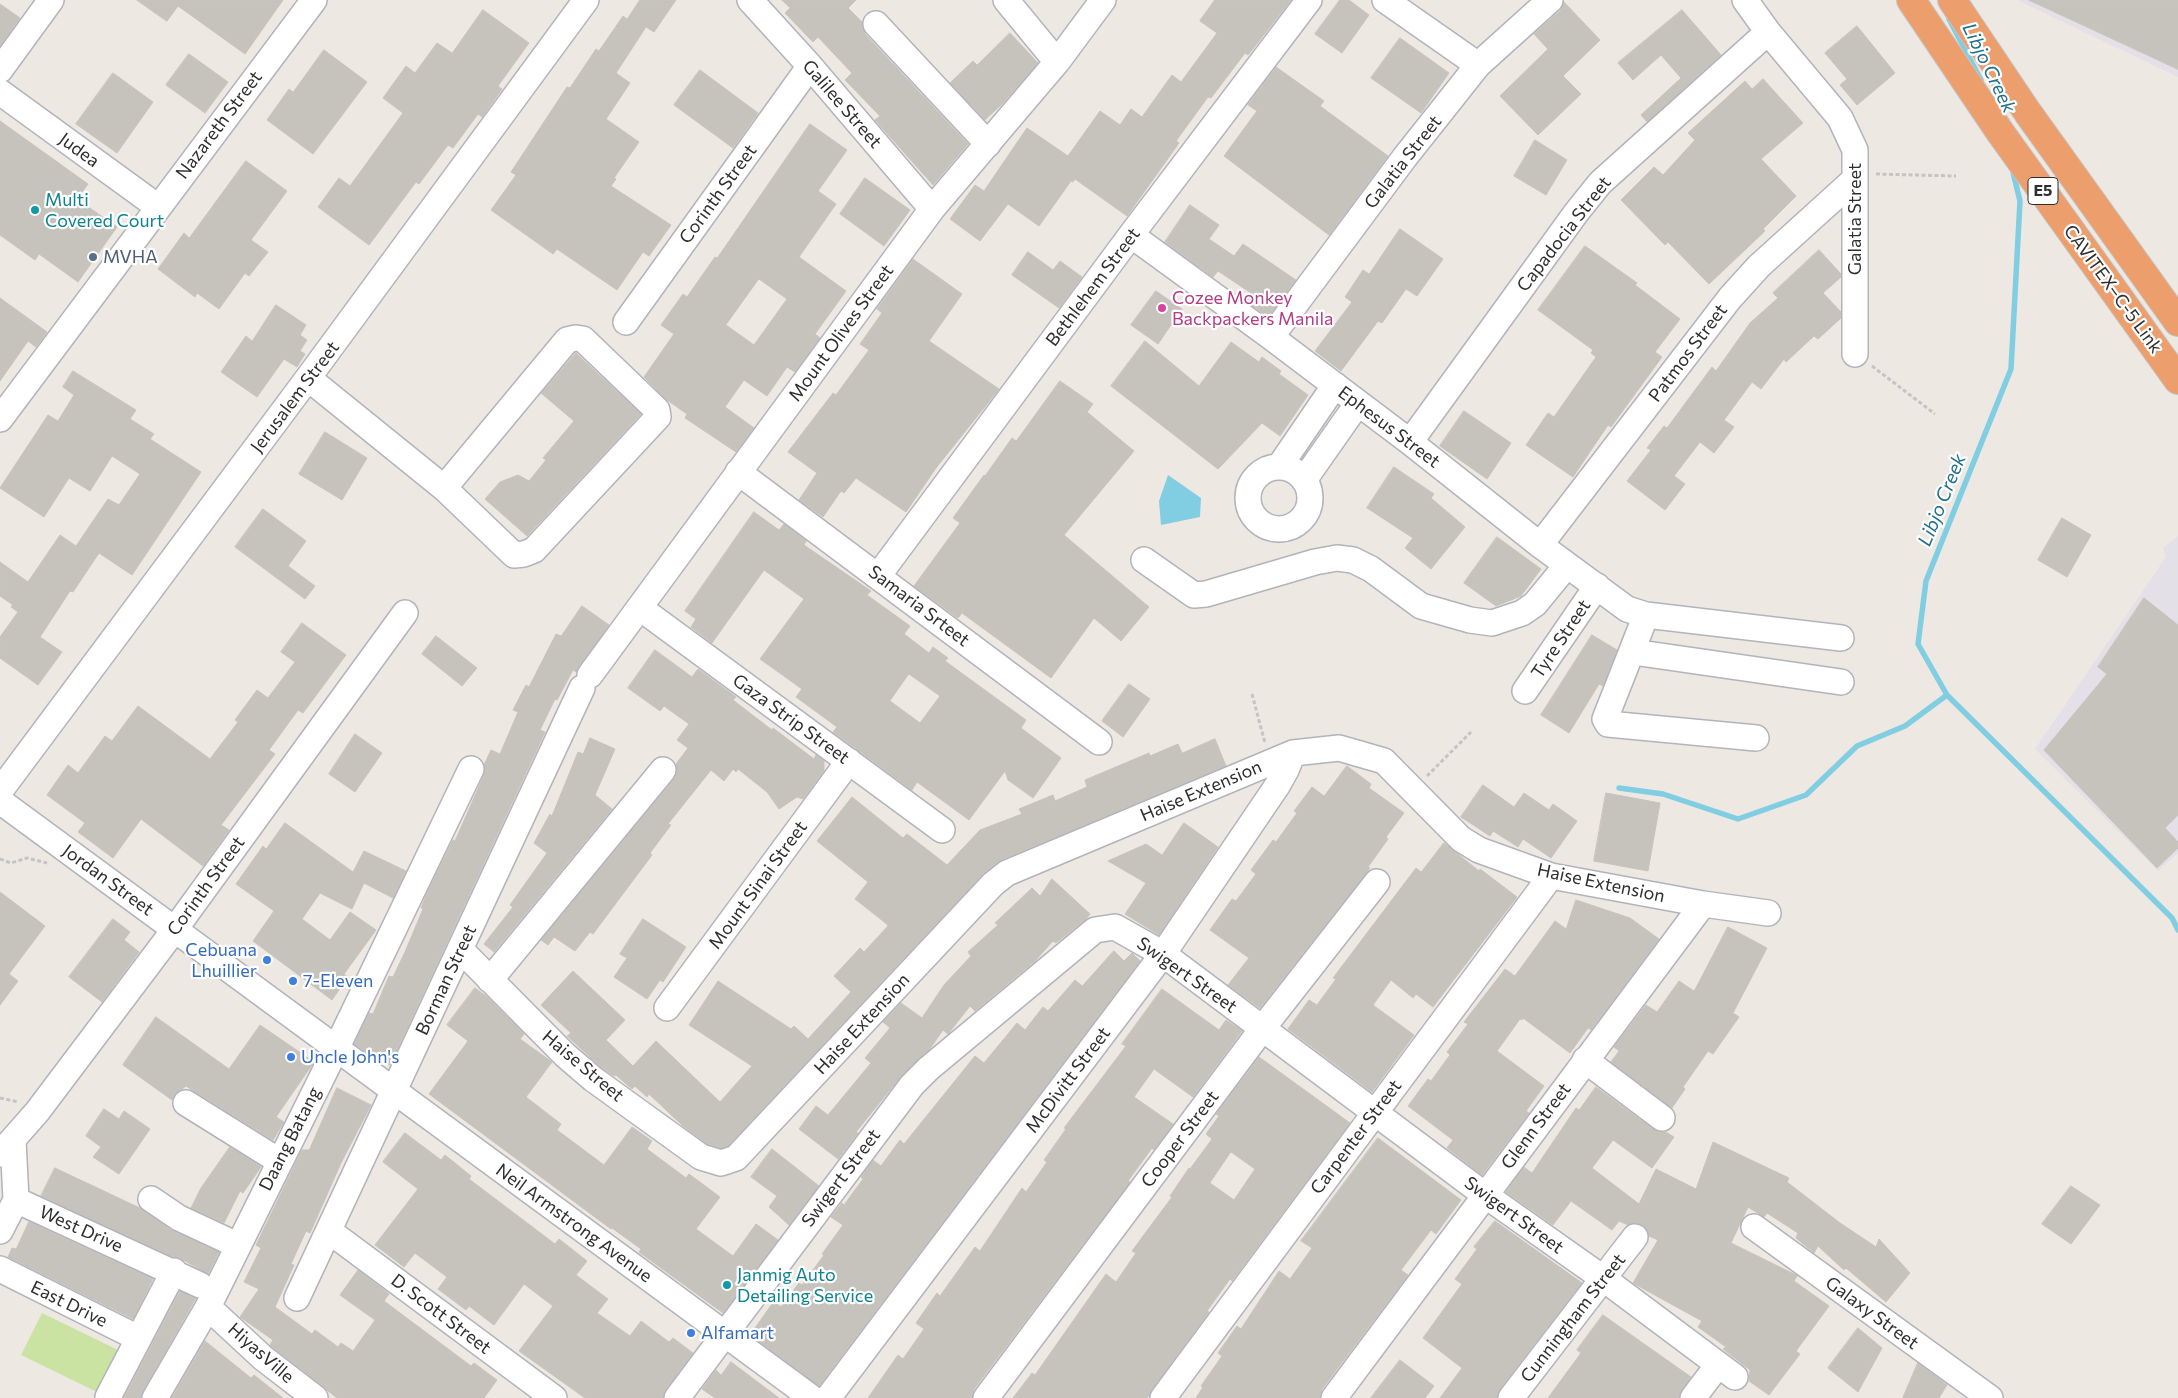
<!DOCTYPE html>
<meta charset="utf-8">
<style>
body{margin:0}
canvas{display:block;background:#ede8e2}
</style>
<canvas width="2178" height="1398"></canvas>
<script>
const c = document.querySelector('canvas').getContext('2d');
c.lineJoin = 'round';
function fill(path, color) {
  c.fillStyle = color;
  c.fill(path, 'evenodd');
}
function trace(path, color, width, dash) {
  c.strokeStyle = color;
  c.lineWidth = width;
  c.lineCap = dash ? 'butt' : 'round';
  c.setLineDash(dash || []);
  c.stroke(path);
}
function write(font, color, halo, rows, align = 'center') {
  c.font = font + ' Commissioner,sans-serif';
  c.lineWidth = 4.5;
  c.setLineDash([]);
  c.textBaseline = 'middle';
  c.strokeStyle = halo;
  c.fillStyle = color;
  for (const [text, x, y, turn = 0] of rows) {
    c.save();
    c.translate(x, y);
    c.rotate((+turn || 0) * Math.PI / 180);
    c.textAlign = isNaN(turn) ? turn : align;
    if (halo) c.strokeText(text, 0, 0);
    c.fillText(text, 0, 0);
    c.restore();
  }
}
const industrial = new Path2D(`
 M2017,0h161v77z
 M2178,536v317l-20,18 -123,-122 131,-192 -3,-9z`);
const pitch = new Path2D(`
 M42,1313l78,38 -21,42 -78,-38z`);
const water = new Path2D(`
 M1168,475l33,23 -1,19 -39,8 -2,-24z`);
const stream = new Path2D(`
 M1949,19l32,61
 M2012,168l8,33 -9,168 -85,212 -8,63 29,51 225,223 6,12
 M1619,788l44,6 75,25 68,-24 51,-49 48,-20 42,-31`);
const building = new Path2D(`
 M137,0h146l-38,54 -67,-48 -11,15z
 M640,0h36l-22,32 -8,-5 -30,46 14,10 -24,36 33,23 -25,36 2,1 -5,7 60,39 -22,31 -6,-4 -26,38 -60,-41 -4,5 -62,-44 25,-35 -5,-3 56,-85 3,1 26,-39 3,2 24,-35 4,3z
 M782,0h74l-8,8 14,14 3,12 103,110 -35,41 -58,-65 5,-4 -35,-36 7,-7 -34,-36 -5,5 -28,-29 5,-5z
 M1215,0h76l-43,55 -3,-2 -34,45 -3,-1 -32,44 3,2 -52,73 -52,-37 -2,3 -2,-1 -32,45 -31,-22 -28,37 -30,-22 25,-34 9,6 43,-63 41,28 32,-45 20,14 11,-16 11,8 30,-42 9,7 36,-49 -17,-12z
 M1340,0h9l20,15 -27,38 -27,-19z
 M2029,0h149v69z
 M1564,2l36,38 -37,36 18,18 -43,41 -38,-39 48,-47 -14,-15 26,-23z
 M0,4l20,14 -20,28z
 M483,10l46,33 -31,43 4,3 -20,28 -4,-3 -25,34 -5,-3 -29,39 -3,-2 -47,63 -51,-38 21,-29 11,8 53,-73 -20,-15 23,-32 9,7 22,-30 15,10z
 M1682,10l39,45 -74,67 -6,-7 40,-37 -20,-23 -28,25 -15,-17z
 M1857,26l38,47 -38,32 -17,-20 7,-6 -22,-26z
 M1010,33l28,30 -35,40 -18,17 -35,-37 23,-22 4,4z
 M1400,38l49,35 -28,40 -50,-35z
 M324,50l43,32 -54,72 -46,-34 22,-31 4,3z
 M189,54l39,28 -23,31 -39,-28z
 M1276,67l48,34 -4,5 68,50 -59,79 -105,-79 33,-45 -9,-6z
 M700,70l58,43 -25,35 -59,-43z
 M113,73l40,29 -36,51 -41,-29z
 M1763,79l40,44 -42,36 35,37 -33,33 2,2 -56,53 -41,-42 -3,3 -44,-45 33,-33 9,8 32,-35 -7,-7 57,-52 7,8z
 M0,121l88,63 -11,15 40,28 -39,55 -39,-28 -4,6 -35,-25z
 M810,124l37,26 -29,41 18,13 -37,53 47,34 -31,43 5,4 -25,34 -8,-5 -20,29 -23,-16 -19,27 29,21 -18,24 -51,-34 2,-4 -20,-14 -23,-23 30,-43 -13,-9 22,-31 4,3 28,-40 2,1zM759,279l28,20 -33,46 -28,-20z
 M1535,140l32,20 -21,35 -32,-19z
 M246,161l41,30 -36,49 17,12 -19,24 -4,-3 -26,36 -22,-16 -2,4 -37,-28 26,-36 5,5z
 M865,178l45,32 -26,36 -44,-32z
 M1190,205l29,20 -10,14 25,17 9,-12 53,36 -28,37 -22,-16 5,-8 -33,-22 -5,6 -48,-35z
 M1400,229l43,30 -26,37 -11,-7 -24,34 -4,-2 -37,50 -26,-20 37,-49 -7,-5 18,-27 6,4z
 M1585,246l52,37 -2,2 45,34 -25,33 7,5 -51,70 -3,-2 -35,52 -47,-32 22,-32 6,4 42,-60 -5,-4 2,-3 -55,-40z
 M1819,250l22,24v3l-18,16 18,19v6l-23,21 -4,-3 -28,26 -2,-3 -23,30 -9,-7 -28,38 10,7 -20,26 -14,-11 -26,34 11,8 -20,26 -38,-29 24,-31 -4,-2 17,-22 3,2 45,-61 4,4 34,-48 28,-25 -5,-5z
 M1028,252l25,18 7,-9 22,16 -23,31 -47,-33z
 M913,259l49,35 -33,47 70,48 -63,79 -30,44 -50,-34 -12,15 -3,-2 -18,26 -24,-17 18,-27 -29,-21 45,-59 3,2 33,-45 -9,-6 22,-31 -5,-4z
 M1156,291l26,18 -24,35 -27,-19z
 M0,298l47,34 -11,15 -8,-6 -28,40z
 M276,305l30,20 -6,10 7,5 -7,11 5,3 -8,13 -13,-8 -27,38 -36,-25 25,-36 6,5z
 M1145,341l54,45 32,-44 28,20 3,-5 19,14 -2,3 29,21 -28,41 -18,-13 -44,46 -107,-83z
 M576,353l65,61 -114,122 -42,-37 15,-17 18,-7 11,6 17,-21 -3,-2 31,-37 -33,-28z
 M73,371l63,39 -6,9 24,15 -4,5 51,33 -69,103 -33,-22 -26,39 -3,-1 -30,46 22,15 -24,33 -38,-27v-21l18,-25 -7,-5 2,-2 -13,-9v-34l28,20 32,-47 16,11 32,-47 11,6 21,-31 -28,-18 -22,35 -21,-13 -25,39 -44,-29 48,-73 10,6 16,-26 -11,-8z
 M1060,381l33,23 -6,8 47,39 -70,84 85,72 -28,34 -27,-23 -43,60 -89,-65 -4,5 -44,-32 46,-63 -7,-5 31,-43 1,1 27,-38 4,3z
 M1464,411l47,32 -24,36 -47,-33z
 M325,432l42,26 -25,42 -43,-26z
 M1394,467l40,27 -3,4 34,29 -34,42 -26,-21 8,-10 -46,-30z
 M263,509l43,32 -18,25 27,20 -10,13 -70,-52z
 M754,512l25,18 5,-6 22,17 -2,4 67,46 -4,4 43,31 -6,8 25,19 4,-6 15,11 -3,3 81,59 -5,8 40,30 -28,40 -25,-18 -3,-9 -36,49 -52,-38 -5,8 -79,-58 4,-5 -41,-30 6,-8 -42,-30 44,-60 -40,-29 -52,73 -21,-16 5,-8 -11,-8zM909,674l31,22 -20,27 -30,-22z
 M2062,518l29,17 -24,42 -29,-17z
 M1497,537l44,32 -20,27 -25,10 -32,-23z
 M2144,598l34,27v190l-13,13 13,14v6l-21,20 -113,-118 63,-76 -9,-7z
 M582,606l27,19 -33,47 -3,-2 -16,30 -2,-1 -15,31 5,2 -155,333 -18,-9 -18,-12 15,-31 4,1 16,-38 4,1 12,-25 18,-43 -2,-1 6,-15 26,-53 2,1 29,-66v-10l7,-15 9,4 18,-42 -5,-2 13,-25 3,2 27,-53 5,2z
 M302,623l44,32 -43,58 -5,-3 -29,40 6,4 -54,71 8,5 -26,36 -62,-47 -28,39 -35,-26 7,-9 -38,-28 21,-30 10,8 27,-37 7,5 26,-35 72,53 28,-37 -3,-2 22,-30 11,8 27,-36 -14,-10z
 M1592,635l25,15 -14,36 -4,-2 -30,49 -28,-18z
 M436,636l41,32 -15,18 -40,-32z
 M655,650l37,27 6,-8 38,28 -3,3 39,30 1,-2 41,31 2,-4 8,6v10l-21,28 -6,-2 -18,12 -12,-17 -29,-23 -2,3 -3,-3 -9,12 -13,-11 -43,54 3,1 -21,28 2,2 -59,79 -3,-2 -15,19 -21,-14 -6,8 -7,-5 133,-161 3,-7 -1,-8 12,-16 -11,-8 12,-16 -25,-18 -4,5 -32,-23z
 M1129,684l21,15 -27,38 -21,-16z
 M355,734l27,19 -27,39 -26,-18z
 M590,738l25,11 -20,46 17,14 -118,143 -10,-8 29,-37 -3,-2 37,-52 -13,-10 16,-29 2,2 26,-64 5,2z
 M1215,739l11,27 -225,94 -17,13 -256,273 -7,2 -14,-4 -24,-18 -34,-32 -2,3 -12,-11 -3,3 -16,-14 -2,1 -12,-8 -35,-32 4,-3 -30,-28 32,-34 52,49 -19,20 27,26 23,-25 64,61 32,-36 -63,-41 29,-44 73,48 3,-3 14,13 43,-47 -17,-16 26,-28 4,4 23,-25 1,-2 -33,-26 13,-17 -51,-41 35,-44 51,41 4,-4 40,31 33,-35 42,-16 -3,-5 34,-14 2,6 32,-14 -2,-7 64,-27 1,3 28,-12 4,9z
 M1347,766l24,18 -2,4 35,25 -18,24 2,2 -20,28 2,1 -3,4 -107,136 -32,-23 21,-27 -39,-28 22,-31 4,2 20,-27 -5,-4 22,-30 3,2 21,-29 -3,-2 18,-24 12,9z
 M1483,785l31,22 10,-14 25,17 4,-6 24,17 -26,37 -28,-19 -5,8 -25,-16 -3,5 -29,-19z
 M1606,793l54,10 -12,68 -54,-10z
 M285,823l68,49 11,-21 42,20 -13,27 -29,-15 -12,26 -32,-16 -18,26 28,21 20,-28 26,18 -32,44 4,3 -16,23 -79,-59 21,-30 -38,-27 27,-38 3,3z
 M1184,823l34,24 -59,88 -34,-21 21,-31 -38,-22 38,-17 16,11z
 M1444,843l35,28 1,-2 37,28 -84,110 -17,-13 -3,4 -22,-18 -18,25 41,30 -42,57 -84,-63 21,-29 8,5 19,-26 -3,-1 83,-110 5,4z
 M1052,879l38,35 -4,5 -30,24 -3,-2 -18,20 -60,50 -5,-5 -22,28 -5,-4 -14,20 -27,25 -46,57 2,1 -20,26 -39,-30 17,-23 12,9 43,-52 -6,-5 25,-30 -7,-6 18,-19 21,15 22,-33 27,-29 -3,-4 30,-27 -3,-2 37,-35 8,8z
 M0,892l45,34 -36,48 9,7 -18,24z
 M1576,900l54,18 29,21 -68,91 -3,-2 -18,25 -47,-35 -1,2 -2,-1 -23,32 47,35 -18,25 3,2 -47,62 -35,-27 6,-8 -45,-34 20,-27 3,2 19,-26 -3,-3 21,-28 -4,-2 41,-53 10,7 40,-55 11,8z
 M113,919l17,13 -6,8 15,12 -37,50 -33,-25z
 M643,919l43,28 -23,35 -3,-2 -13,19 -33,-22 13,-19 -7,-4z
 M1728,927l39,21 -34,65 6,4 -26,37 -5,-3 -25,36 2,2 -13,19 -61,-46 8,-11 -5,-4 32,-42 11,7 22,-31 15,10z
 M1114,951l10,10 8,-8 8,8 -321,425 -69,-51 24,-34 7,6 18,-24 3,2 22,-30 -2,-1 21,-29 -12,-8 11,-14 2,2 19,-26 -2,-2 12,-17 8,6 19,-26 4,4 71,-88 9,7 33,-40 8,7 18,-23 5,4 27,-31 7,6z
 M475,988l11,8 38,38 -4,5 32,23 -26,35 35,27 -4,6 47,35 28,-38 20,14 -5,8 39,29 3,-4 31,23 -24,32 37,27 23,-32 22,16 -55,73 -84,-61 2,-3 -29,-21 -1,1 -182,-135 39,-53 -21,-16z
 M1162,989l57,41 7,-10 16,11 -49,66 -39,-28 -20,28 39,27 -19,26 -2,-2 -24,33 2,1 -156,207 -2,9h-104l30,-43 5,4 21,-30 -8,-6 21,-30 3,3 35,-49 5,4 42,-63 4,4 21,-30 -3,-2 22,-31 -2,-1 62,-82 -4,-2z
 M156,1017l73,52 31,-44 54,37 -38,55 8,5 -11,18 -87,-54 -12,9 -2,5 -49,-35z
 M1259,1057l91,66 -118,158 -2,-2 -23,32 2,1 -62,86h-134l19,-25 3,2 71,-101 10,8 20,-29 -4,-2 40,-54 -2,-1 19,-28 1,1 22,-30 -6,-5 13,-18 -3,-2zM1231,1152l24,17 -21,31 -24,-17z
 M1596,1087l57,42 7,3h6l8,5 -22,31 -39,-28 -21,28 47,36 17,-35 40,20 17,-47 76,36 -2,4 53,41 36,24 3,-8 31,34 -24,29 -40,-34 -2,2 -26,-24 -4,7 -18,-15 2,-5 -31,-20 -3,4 -16,-10 -17,36 65,32 1,1 -3,5 35,25 -33,45 4,3 -31,41 -20,-14 1,-11 -27,-21 3,-2 -28,-20 4,-6 -69,-38 25,-43 -9,-4 -6,-11 -7,-2 -8,2 -9,-4 -7,9 -41,-29 -18,24 -47,-33 18,-25 8,6 44,-65 3,2z
 M337,1088l34,17 -30,58 -31,70 -4,-2 -15,33 3,1 -19,42 37,27 3,-4 23,17 3,-4 12,8 22,-31 -35,-25 18,-25 31,24 -5,7 87,65 3,-3 23,17 -13,18h-147l-65,-51 -2,-2 3,-5 -33,-23 19,-28 -15,-7 17,-34 -5,-3 46,-95h7z
 M104,1109l15,10 5,-8 26,18 -31,45 -26,-17 8,-10 -15,-11z
 M405,1133l36,27 4,-5 26,21 -2,3 86,65 4,-5 28,22 -11,14 32,24 -11,14 33,23 11,-15 28,21 4,-4 20,15 -27,36 -3,9h-78l-66,-47 34,-45 -29,-22 -30,41 -25,-19 -3,4 -28,-21 9,-12 -32,-24 -11,14 -29,-22 43,-56 -35,-27z
 M1378,1138l83,62 -25,34 -5,-4 -30,40 7,5 -86,114 -2,9h-124l7,-11 -2,-1 21,-30 -4,-3 19,-27 4,3 38,-58 11,8 22,-31 -11,-7z
 M230,1147l31,20 -18,26 -3,-2 -16,32 -33,-15 10,-20z
 M772,1149l47,37 -30,39 -20,-18 8,-11 -26,-19z
 M55,1168l87,41 31,22 46,21 -11,22 -28,-16 -7,-1 -132,-61z
 M2071,1186l29,19 -29,39 -29,-20z
 M1495,1221l87,62 -82,106 -3,9h-57l22,-30 -39,-30 39,-54 -7,-5 22,-30 -3,-2z
 M29,1222l124,57 -20,40 -125,-62 4,-9 4,1z
 M180,1291l16,7 -53,93 -2,7h-17z
 M1603,1315l88,62 -9,12 -3,9h-131l33,-45 -4,-3z
 M1858,1328l24,20 -24,44 -30,-24z
 M205,1341l46,37 3,-3 29,23h-111z
 M1400,1360l34,26 -9,12h-54z
 M731,1362l48,36h-64l-13,-9 14,-19 5,5z
 M1918,1363l29,22 -8,13h-36z`);
const path = new Path2D(`
 M1876,174l80,2
 M1872,366l63,48
 M1252,694l13,49
 M1427,776l44,-44
 M0,859l11,4 16,-5 20,5
 M0,1098l19,4`);
const minor = new Path2D(`
 M750,0l60,66 122,143
 M1006,0l51,62
 M1385,0l93,65
 M1745,0l23,32 72,86 15,32v204
 M876,24l112,120
 M0,70l51,-70
 M0,92l158,115
 M1131,235l140,102 139,105 130,103 87,64 19,6 195,23
 M626,322l184,-256
 M1271,337l134,-180 73,-92 72,-65
 M308,378l136,110 123,-148 9,-2 7,1 74,71 1,7 -124,133 -10,4 -10,1 -70,-67
 M0,419l314,-419
 M1410,442l166,-229 24,-30 168,-151
 M1248 498a31 31 0 1 1 62 0a31 31 0 1 1-62 0Z
 M1279,467l56,-82
 M738,472l361,270
 M1304,480l54,-77
 M1540,545l190,-247 29,-32 96,-87
 M1144,560l50,35 12,-1 109,-32 22,-4 16,2 18,9 50,37 49,14 22,3 30,-10 13,-9 32,-39
 M878,576l253,-341 178,-235
 M640,608l302,222
 M1646,615l-41,104 3,5 148,14
 M1633,652l208,30
 M590,675l342,-466 125,-147 46,-62
 M1525,691l72,-105
 M0,791l308,-413 278,-378
 M0,801l812,597
 M460,949l105,106 28,24 108,78 20,6 15,-5 257,-274 14,-11 286,-120 46,-5 45,13 77,78 18,11 72,26 152,28 65,9
 M490,980l173,-210
 M667,1008l182,-247
 M1585,1060l77,58
 M186,1103l93,58
 M13,1140l3,60
 M0,1154l37,-42 138,-183 230,-316
 M151,1199l28,19 58,27
 M16,1200l184,85
 M1754,1227l236,171
 M0,1231l16,-31
 M329,1231l225,167
 M0,1269l138,69
 M297,1298l285,-610
 M208,1307l55,51 52,40
 M108,1397l66,-126
 M155,1398l53,-91 128,-258 135,-280
 M677,1398l235,-313 16,-16 167,-139 20,-3 48,27 322,241 119,84 131,98
 M828,1398l335,-444 114,-168 9,-16 7,-17
 M986,1398l276,-369 115,-147
 M1163,1398l388,-522
 M1334,1398l369,-494
 M1511,1398l124,-161
 M1693,1398l25,-33`);
const highway = new Path2D(`
 M1911,0l89,132 178,248
 M1952,0l76,113 150,209`);
const markers = [
 [35,210,5,"#0f9aa8"],
 [93,257,5,"#5c6f8a"],
 [1162,308,5,"#d1479c"],
 [267,960,5,"#3f7fe0"],
 [293,981,5,"#3f7fe0"],
 [291,1057,5,"#3f7fe0"],
 [727,1285,5,"#0f9aa8"],
 [691,1333,5,"#3f7fe0"]
];
const shields = [
 [2043,191,30]
];
const shieldNames = [
 ["E5",2043,191]
];
const streetNames = [
 ["Galilee Street",842,104,49],
 ["Nazareth Street",219,125,-53],
 ["Judea",79,150,36],
 ["Galatia Street",1403,162,-52],
 ["Corinth Street",718,194,-54],
 ["Galatia Street",1855,219,-90],
 ["Capadocia Street",1564,234,-52],
 ["Bethlehem Street",1093,287,-53],
 ["CAVITEX–C-5 Link",2113,289,54],
 ["Mount Olives Street",841,333,-54],
 ["Patmos Street",1688,353,-53],
 ["Jerusalem Street",295,397,-53],
 ["Ephesus Street",1389,427,37],
 ["Samaria Srteet",919,606,37],
 ["Tyre Street",1561,639,-56],
 ["Gaza Strip Street",791,719,36],
 ["Haise Extension",1201,791,-23],
 ["Jordan Street",108,880,36],
 ["Haise Extension",1601,883,12],
 ["Mount Sinai Street",758,885,-54],
 ["Corinth Street",206,886,-54],
 ["Swigert Street",1187,975,35],
 ["Borman Street",446,980,-65],
 ["Haise Extension",862,1024,-47],
 ["Haise Street",583,1066,40],
 ["McDivitt Street",1068,1080,-53],
 ["Glenn Street",1536,1126,-53],
 ["Carpenter Street",1356,1137,-53],
 ["Daang Batang",290,1139,-63],
 ["Cooper Street",1180,1139,-53],
 ["Swigert Street",841,1178,-53],
 ["Swigert Street",1514,1215,36],
 ["Neil Armstrong Avenue",574,1223,36],
 ["West Drive",81,1229,24],
 ["East Drive",69,1304,26],
 ["Galaxy Street",1872,1313,36],
 ["D. Scott Street",441,1314,37],
 ["Cunningham Street",1573,1318,-52],
 ["HiyasVille",261,1353,41]
];
const cultureNames = [
 ["Multi",45,200],
 ["Covered Court",45,221],
 ["Janmig Auto",737,1275],
 ["Detailing Service",737,1296]
];
const serviceNames = [
 ["MVHA",103,257]
];
const hotelNames = [
 ["Cozee Monkey",1172,298],
 ["Backpackers Manila",1172,319]
];
const shopNames = [
 ["Cebuana",257,950,"right"],
 ["Lhuillier",257,971,"right"],
 ["7-Eleven",303,981],
 ["Uncle John's",301,1057],
 ["Alfamart",701,1333]
];
const waterNames = [
 ["Libjo Creek",1989,68,64],
 ["Libjo Creek",1942,500,-68]
];
fill(industrial, '#e3e1e7');
fill(pitch, '#cbe3a2');
fill(water, '#81cee3');
trace(stream, '#81cee3', 5.5);
fill(building, '#c6c3bd');
trace(building, '#c9c3bb', 1);
trace(minor, '#b2b4bc', 28);
trace(highway, '#c4c4c4', 30);
trace(path, '#c4c4c4', 3, [4, 2.5]);
trace(minor, '#fff', 25);
trace(highway, '#ed9e6d', 28);
for (const [x, y, r, color] of markers) {
  const dot = new Path2D();
  dot.arc(x, y, r, 0, 2 * Math.PI);
  c.fillStyle = color;
  c.fill(dot);
  trace(dot, '#fff', 2);
}
for (const [x, y, w] of shields) {
  const box = new Path2D();
  box.roundRect(x - w / 2, y - 13.5, w, 27, 4);
  c.fillStyle = '#fff';
  c.fill(box);
  trace(box, '#2e2e2e', 1);
}
write('bold 16px', '#2e2e2e', null, shieldNames);
write('18px', '#2e2e2e', '#fff', streetNames);
write('18px', '#0d838f', '#fff', cultureNames, 'left');
write('18px', '#4e5e75', '#fff', serviceNames, 'left');
write('18px', '#b23c85', '#fff', hotelNames, 'left');
write('18px', '#366cbe', '#fff', shopNames, 'left');
write('italic 19px', '#1d7092', '#fff', waterNames);
</script>
